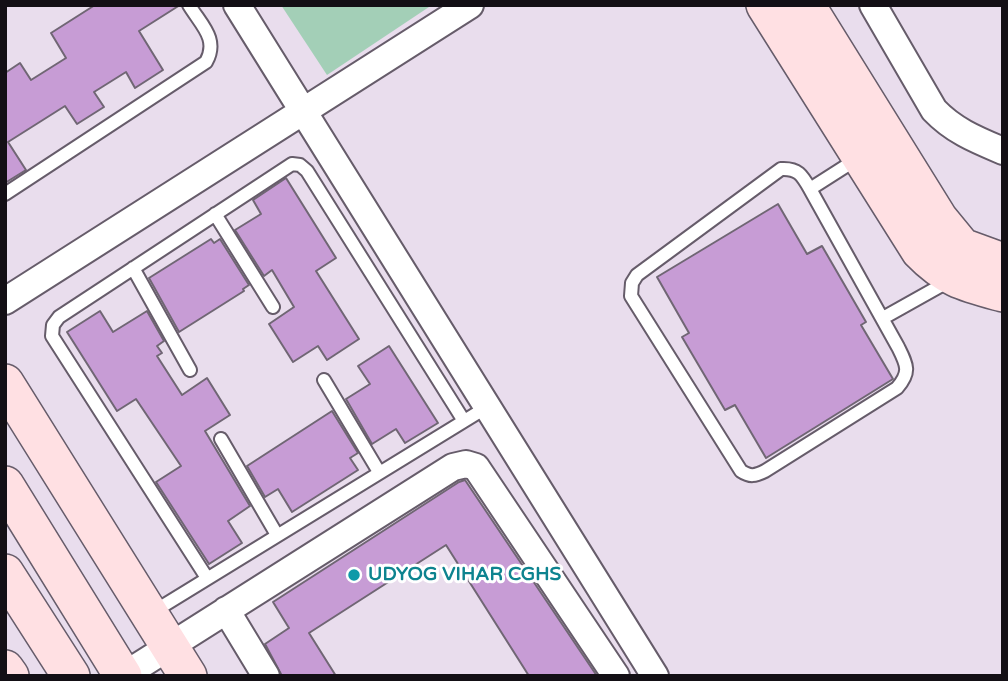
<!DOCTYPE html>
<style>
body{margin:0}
#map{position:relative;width:1008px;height:681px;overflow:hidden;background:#e9dded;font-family:"Varela Round",sans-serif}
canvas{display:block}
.frame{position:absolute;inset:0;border:7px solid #130f15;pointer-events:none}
</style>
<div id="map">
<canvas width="1008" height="681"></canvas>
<div class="frame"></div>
</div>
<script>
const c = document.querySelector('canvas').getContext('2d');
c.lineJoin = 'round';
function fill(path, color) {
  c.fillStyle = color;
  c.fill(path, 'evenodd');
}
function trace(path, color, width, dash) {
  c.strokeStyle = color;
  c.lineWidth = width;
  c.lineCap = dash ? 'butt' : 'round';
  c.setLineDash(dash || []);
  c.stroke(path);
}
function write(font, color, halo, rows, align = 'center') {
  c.font = font + ' "Varela Round",sans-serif';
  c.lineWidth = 6;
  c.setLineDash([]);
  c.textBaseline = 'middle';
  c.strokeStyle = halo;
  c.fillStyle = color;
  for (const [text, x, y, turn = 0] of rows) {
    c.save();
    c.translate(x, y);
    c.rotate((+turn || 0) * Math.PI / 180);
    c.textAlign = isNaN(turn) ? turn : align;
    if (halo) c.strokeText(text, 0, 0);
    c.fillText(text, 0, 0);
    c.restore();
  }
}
const green = new Path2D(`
 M281,5h151l-105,70z`);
const building = new Path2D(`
 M95,5h85l-41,26 24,39 -28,18 -9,-16 -32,20 10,15 -27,17 -12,-18 -57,36 18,28 -21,13v-110l15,-10 11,17 35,-22 -15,-25z
 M286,178l50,80 -20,13 43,68 -32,21 -9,-14 -25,16 -24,-38 25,-17 -22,-37 -8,6 -29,-46 26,-16 -8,-14z
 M778,204l29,50 15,-8 44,76 -5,3 32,54 -127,79 -31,-53 -10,5 -43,-73 7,-4 -32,-56z
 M211,239l3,4 6,-4 29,46 -6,4 1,2 -65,41 -30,-54z
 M100,311l13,21 34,-21 17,30 -7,5 5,7 -5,3 25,39 25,-17 23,37 -25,16 45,75 -22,15 14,22 -33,21 -53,-82 25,-16 -45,-67 -19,12 -50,-79z
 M389,346l49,77 -33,20 -9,-14 -24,15 -26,-45 24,-15 -12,-18z
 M332,411l26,42 -8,5 8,12 -66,42 -14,-23 -13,8 -18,-31z
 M465,480l132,196h-68l-83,-131 -137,88 27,43h-54l-17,-32 24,-16 -16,-26 186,-120z`);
const lane = new Path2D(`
 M810,189l88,158c9,18 13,25 -1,41l-132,83c-10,5 -15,6 -24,0l-110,-175 1,-13 5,-8 144,-106c17,-1 21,6 29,20l47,-30
 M5,194l201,-132c13,-23 -5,-37 -17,-57
 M215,214l58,93
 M133,268l57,102
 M883,318l66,-37
 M324,380l55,92
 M221,439l56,96
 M207,578l-155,-242 1,-11 6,-8 233,-153 8,1 7,6 157,250
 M153,612l334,-205`);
const street = new Path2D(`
 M237,5l418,671
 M873,5l61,105c20,21 43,30 69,41
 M5,301l465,-296
 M226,610l40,66
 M123,676l330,-209 13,-3 10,3 140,209`);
const secondary = new Path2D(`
 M765,5l155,246c27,28 46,32 83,42
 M806,5l133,214 23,28 41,15
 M5,383l183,293
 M5,485l118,191
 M5,573l66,103
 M5,669l5,7`);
const markers = [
 [354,575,7,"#0f9aa8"]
];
const cultureNames = [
 ["UDYOG VIHAR CGHS",368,575]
];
fill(green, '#a3cfb7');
fill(building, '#c79cd5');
trace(building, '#706674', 2);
trace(lane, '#665c6a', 16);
trace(street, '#665c6a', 30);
trace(secondary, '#665c6a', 40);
trace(lane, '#fff', 12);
trace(street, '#fff', 26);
trace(secondary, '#ffe0e3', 37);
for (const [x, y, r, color] of markers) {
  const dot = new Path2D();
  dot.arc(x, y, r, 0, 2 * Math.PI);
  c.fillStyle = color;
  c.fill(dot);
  trace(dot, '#fff', 2.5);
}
write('bold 19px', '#0d838f', '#fff', cultureNames, 'left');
</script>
